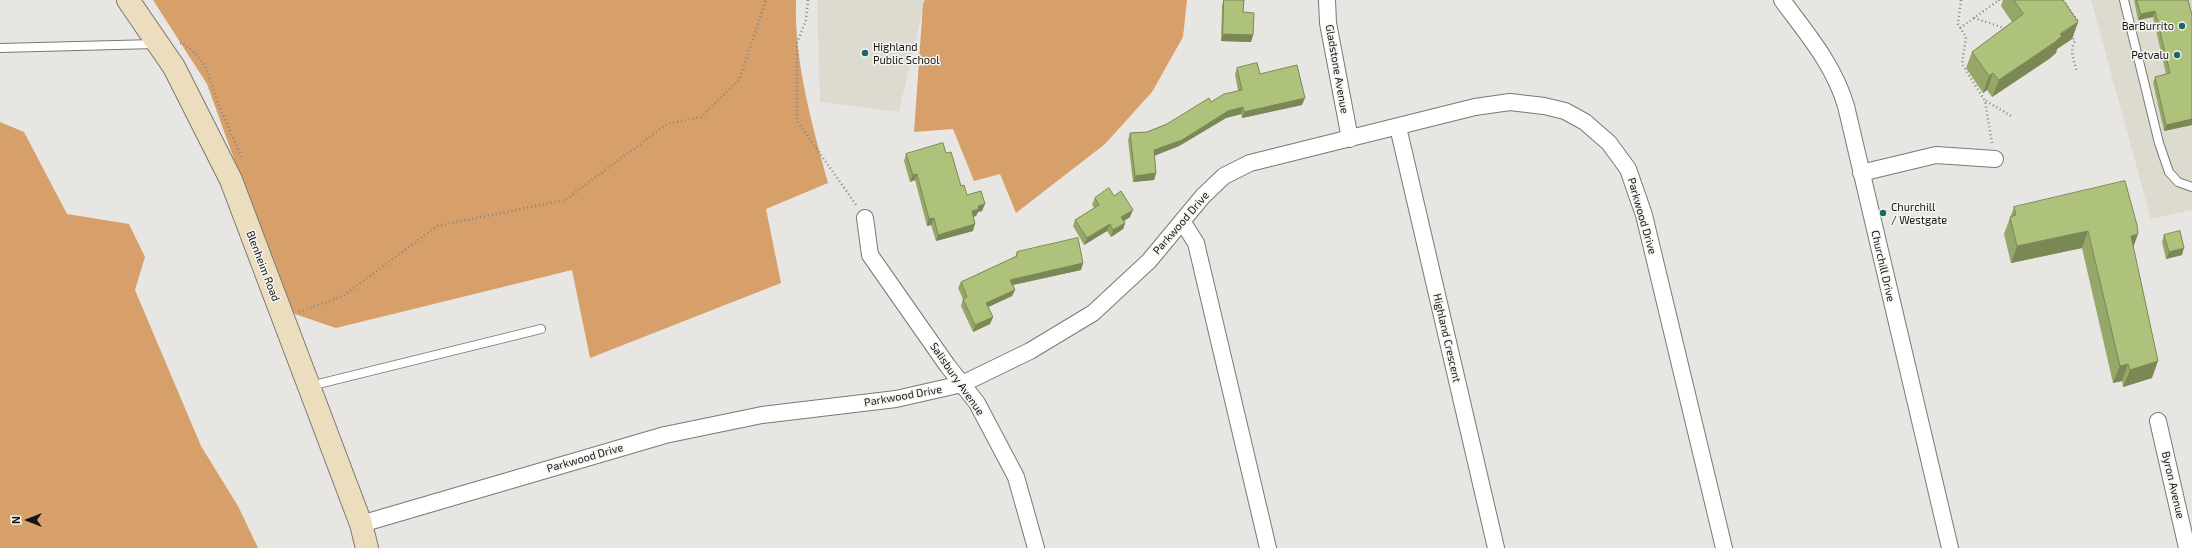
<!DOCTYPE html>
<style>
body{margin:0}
#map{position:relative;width:2192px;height:548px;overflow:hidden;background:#e7e6e2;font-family:"Exo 2",sans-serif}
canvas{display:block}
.north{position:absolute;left:8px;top:500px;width:40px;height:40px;-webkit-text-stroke:3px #f4f4f0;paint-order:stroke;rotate:270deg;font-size:11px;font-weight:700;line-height:16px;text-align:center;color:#151514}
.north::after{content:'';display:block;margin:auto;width:14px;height:18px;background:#151514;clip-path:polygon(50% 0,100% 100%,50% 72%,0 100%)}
</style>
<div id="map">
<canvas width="2192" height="548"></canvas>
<div class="north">N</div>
</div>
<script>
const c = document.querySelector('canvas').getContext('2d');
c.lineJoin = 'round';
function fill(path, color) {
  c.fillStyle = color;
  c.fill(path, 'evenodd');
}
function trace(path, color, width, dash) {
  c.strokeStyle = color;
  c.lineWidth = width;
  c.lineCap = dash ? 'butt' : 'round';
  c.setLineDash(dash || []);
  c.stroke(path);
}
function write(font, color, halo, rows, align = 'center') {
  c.font = font + ' "Exo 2",sans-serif';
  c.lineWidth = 3;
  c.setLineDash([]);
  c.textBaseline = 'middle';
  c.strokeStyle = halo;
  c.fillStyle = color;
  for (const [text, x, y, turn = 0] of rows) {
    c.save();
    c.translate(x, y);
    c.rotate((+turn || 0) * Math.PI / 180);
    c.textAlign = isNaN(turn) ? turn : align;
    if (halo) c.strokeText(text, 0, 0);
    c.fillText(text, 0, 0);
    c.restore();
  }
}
const built = new Path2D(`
 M817,0h108l-26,112 -79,-10z
 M2091,0h101v210l-41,9z`);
const forest = new Path2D(`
 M153,0h643c-2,62 16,124 32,183l-62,26 15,74 -191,75 -18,-88 -236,58 -47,-16 -82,-228z
 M925,0h262l-4,37 -31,55 -47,52 -89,69 -16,-39 -26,7 -21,-52 -39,3 9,-128z
 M0,122l24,10 43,82 62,10 16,33 -10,33 66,156 37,60 20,42h-258z`);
const path = new Path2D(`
 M808,0l-2,20 -9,23v78l60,85
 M1961,0l-3,24 8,13 -4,27 23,37 7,42
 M2063,0l14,20 -2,3
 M1974,18l33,11
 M1960,28l39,-28h-2
 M2071,35l4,6c-6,10 -1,20 2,31
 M180,43h3l15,13 9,14 11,33 24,55
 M1986,101l27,16
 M299,312l44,-16 94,-70 128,-26 102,-76 34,-7 38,-37 27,-80`);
const service = new Path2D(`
 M2124,0l35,143 10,29 9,10 14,5
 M0,48l155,-4
 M310,386l231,-57`);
const minor = new Path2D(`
 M1327,0l1,23 22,116
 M1782,0c25,34 52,65 64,106l104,442
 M1398,127l98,421
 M1861,173l75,-18 59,4
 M865,218l5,37 77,110 30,38 39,74 20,71
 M1182,221l14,22 72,305
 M2158,421l29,127
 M361,524l304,-89 97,-20 134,-16 66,-15 68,-33 63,-38 56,-52 54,-65 21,-20 26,-13 225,-56 35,-5 34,4 21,5 20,11 24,21 19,26 16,46 80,333`);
const secondary = new Path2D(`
 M128,0l46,67 57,113 130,344 6,24`);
const wall = new Path2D(`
 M1224,0h20l-1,12 10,23 -2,7 -30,-1 1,-36z
 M2003,0h60l15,22 -6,17 -15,10 -1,4 -7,6 -57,38 -5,-7 -4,3 -17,-25 6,-16 40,-30 -11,-16z
 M2134,0h54l4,15v110l-28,6 -11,-48 2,-6 11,-3 -13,-57 -15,3z
 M1237,68l23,6 42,31 -60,13 -1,-4 -15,4 -47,28 -25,10 2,17 -2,7 -21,2 -5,-42 2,-7 17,-1 20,-8 71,-33 -3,-17z
 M946,153l15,33 6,9 15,16 -4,1 -2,4 -3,1v14l-37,10 -5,-16 -4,1 -12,-46 -5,2 -6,-21 2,-7z
 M1114,196l16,21 -6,4 1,2 -2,6 -12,8 -4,-6 -23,14 -11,-19 2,-6 19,-12 -2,-4 3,-6z
 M2014,207l124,27 -5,12 19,132 -29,9 -1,-6 -9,2 -31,-135 -71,15 -7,-29z
 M2164,235l18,20 -16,4 -4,-17z
 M1017,252l66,11 -2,7 -68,15 2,5 -3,6 -24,11 5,10 -3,7 -17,8 -12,-26 2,-7 -5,-11 3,-6 54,-25z`);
const shadedWall = new Path2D(`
 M2155,11l-2,6 -15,3 3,-6z
 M2078,22l-6,17 -15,10 -1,4 -7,6 -57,38 7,-17z
 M1223,34l30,1 -2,7 -30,-1z
 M1993,73l-6,17 -4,3 6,-17z
 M1305,98l-3,7 -60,13 2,-6z
 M1243,107l-2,7 -15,4 -47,28 -28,11 3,-7 74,-39z
 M2192,119v6l-28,6 2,-6z
 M1156,173l-2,7 -21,2 2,-6z
 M917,174l-2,6 -5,2 3,-7z
 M985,204l-3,7 -4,1 -2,4 -7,2 3,-7 6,-5z
 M1133,210l-3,7 -11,7 2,-7z
 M934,218l-3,7 -4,1 2,-7z
 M1125,223l-2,6 -12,8 2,-7z
 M975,224l-2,7 -37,10 2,-6z
 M1110,224l-3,7 -23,14 3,-7z
 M2088,231l-6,17 -71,15 6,-17z
 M2138,234l-6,17 -1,-15z
 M2184,248l-2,7 -16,4 3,-7z
 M1083,263l-2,7 -73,16 2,-6z
 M1015,290l-3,6 -28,13 2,-6z
 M993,317l-3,7 -17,8 2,-7z
 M2158,361l-6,17 -29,9 7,-17z
 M2128,364l-6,17 -9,2 7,-17z`);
const building = new Path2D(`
 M1224,0h20l-1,12 11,1 -1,22 -30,-1z
 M2014,0h49l15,22 -18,12 2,2 -7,6 -56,38 -6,-7 -4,3 -17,-24 51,-38z
 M2137,0h51l4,15v104l-26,6 -11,-48 15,-4 -15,-62 -14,3z
 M1257,63l3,11 37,-9 8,33 -61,14 -1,-5 -15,4 -46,29 -28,10 2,23 -21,3 -5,-43 17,-1 20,-8 42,-26 2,4 13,-8 18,-4 -5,-22z
 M943,143l3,10 5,-1 10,34 3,-1 3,10 14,-4 4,13 -7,2 1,3 -7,2 3,13 -37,11 -4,-17 -5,1 -12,-45 -4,1 -7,-21z
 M2125,181l12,44 1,9 -7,2 27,125 -28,9 -2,-6 -8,2 -32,-135 -71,15 -7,-29 6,-2 -2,-8z
 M1109,188l5,8 7,-5 12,19 -12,7 4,6 -12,7 -3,-6 -23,14 -12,-18 24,-15 -4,-7z
 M2180,231l4,17 -15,4 -5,-17z
 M1078,238l5,25 -73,17 5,10 -29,13 7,14 -18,8 -12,-26 4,-2 -6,-15 56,-26v-4z`);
const markers = [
 [2182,26,4,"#1a6868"],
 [865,53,4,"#1a6868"],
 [2177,55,4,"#1a6868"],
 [1883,213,4,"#1a6868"]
];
const poiNames = [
 ["BarBurrito",2174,26],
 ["Highland",873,47,"left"],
 ["Public School",873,60,"left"],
 ["Petvalu",2169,55],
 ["Churchill",1891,207,"left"],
 ["/ Westgate",1891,220,"left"]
];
const streetNames = [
 ["Gladstone Avenue",1337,69,80],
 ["Parkwood Drive",1642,216,74],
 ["Parkwood Drive",1181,223,-49],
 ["Blenheim Road",263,266,69],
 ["Churchill Drive",1883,266,77],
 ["Highland Crescent",1447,338,77],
 ["Salisbury Avenue",957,379,55],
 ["Parkwood Drive",903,396,-10],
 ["Parkwood Drive",585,458,-16],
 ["Byron Avenue",2173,485,77]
];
fill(built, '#dddbd0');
fill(forest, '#d7a06b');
trace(service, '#7a7976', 10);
trace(minor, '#7a7976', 18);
trace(secondary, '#7a7976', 24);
trace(path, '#878684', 2.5, [1, 3]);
trace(service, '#fff', 8);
trace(minor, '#fff', 16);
trace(secondary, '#ebddbd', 22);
fill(wall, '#96a76a');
fill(shadedWall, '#7a8856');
fill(building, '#afc27b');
trace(building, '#7a8856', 1);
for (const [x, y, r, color] of markers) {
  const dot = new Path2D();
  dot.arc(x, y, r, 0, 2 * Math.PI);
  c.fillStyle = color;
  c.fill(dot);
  trace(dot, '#f4f4f0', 1.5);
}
write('11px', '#151514', '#f4f4f0', poiNames, 'right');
write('11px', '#151514', '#f4f4f0', streetNames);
</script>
